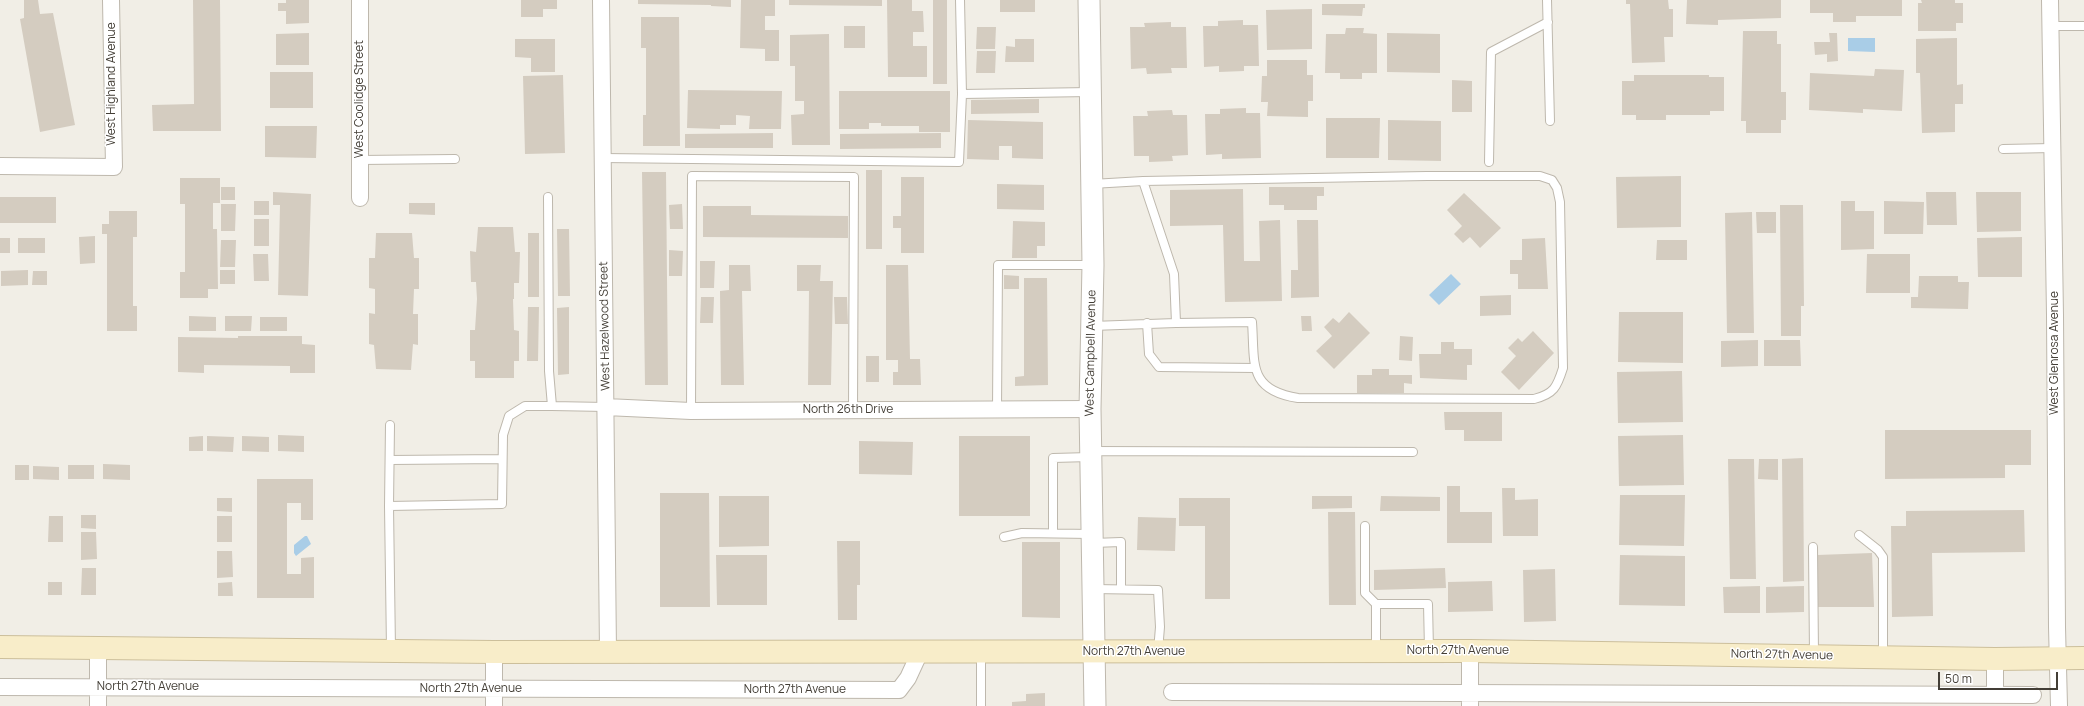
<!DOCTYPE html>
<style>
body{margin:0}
#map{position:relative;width:2084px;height:706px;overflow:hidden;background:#f1eee6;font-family:Manrope,sans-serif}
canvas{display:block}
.scale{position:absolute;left:1938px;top:672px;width:120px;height:18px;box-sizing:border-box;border:2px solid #433e36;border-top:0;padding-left:5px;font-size:12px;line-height:14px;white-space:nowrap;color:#433e36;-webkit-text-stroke:3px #fff;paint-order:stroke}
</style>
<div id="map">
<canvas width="2084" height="706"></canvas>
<div class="scale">50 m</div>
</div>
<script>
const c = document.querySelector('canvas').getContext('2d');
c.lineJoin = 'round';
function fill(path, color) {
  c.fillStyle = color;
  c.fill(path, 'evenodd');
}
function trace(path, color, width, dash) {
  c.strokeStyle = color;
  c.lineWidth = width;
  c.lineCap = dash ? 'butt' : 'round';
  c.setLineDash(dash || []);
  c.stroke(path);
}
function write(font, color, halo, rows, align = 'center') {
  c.font = font + ' Manrope,sans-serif';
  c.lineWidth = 3;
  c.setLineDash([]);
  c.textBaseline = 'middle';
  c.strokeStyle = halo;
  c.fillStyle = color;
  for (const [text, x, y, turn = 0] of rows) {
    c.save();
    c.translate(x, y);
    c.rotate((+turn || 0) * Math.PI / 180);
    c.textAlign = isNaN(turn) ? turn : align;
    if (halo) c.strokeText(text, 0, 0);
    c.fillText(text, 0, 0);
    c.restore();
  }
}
const water = new Path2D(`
 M1848,38h27v14l-27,-1z
 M1451,274l10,10 -22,21 -10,-10z
 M305,536h2l4,8 -15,12 -2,-3v-8z`);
const building = new Path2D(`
 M24,0h14l2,14 13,-1 22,112 -35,7 -20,-113 4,-1z
 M193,0h27l1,131h-68l-1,-26 42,-1z
 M286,0h23v23l-23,1v-13h-8v-8h8z
 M521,0h36v9h-14v8h-22z
 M638,0h93v7l-20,-1v-1l-73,-1z
 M741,0h34v16h-10v14h14v31h-14v-12l-25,-1z
 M789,0h93v6l-93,-1z
 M887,0h25v11h11l1,21h-11v14h14v31h-39z
 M933,0h14v84h-14z
 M1000,0h35v12h-35z
 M1626,0h42l1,9h4v28h-9l1,25 -33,1 -2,-59h-4z
 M1687,0h94v18l-63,2v5l-32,-1z
 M1810,0h92v16h-46v6h-23v-9h-23z
 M1921,0h34v3h8v20h-7v8h-38v-28h4z
 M1322,4h43v4h-2l-1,8 -40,-1z
 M1312,9v40l-45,1 -1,-40z
 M641,17h38l1,129h-37v-31h3v-67h-5z
 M1243,20v5h15l1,41h-15v5l-25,1v-6l-15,1 -1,-41h15v-5z
 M1171,22v5h15l1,41h-16l1,5 -25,1 -1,-6 -15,1 -1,-42h15l-1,-4z
 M844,26h21v22h-21z
 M977,27h19l-1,22h-19z
 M1346,28h18l-1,5 14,1v39h-15v6h-22v-6h-15l1,-39h19z
 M1743,31h34v13h4v48h5v28h-5v13h-35v-12h-5z
 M309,33v32h-33v-31z
 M1387,33l53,1v39l-53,-1z
 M1829,33h8l1,28 -11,1v-8l-12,1 -1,-13h16z
 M829,34l1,111h-38l-1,-30 13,-1v-13h-9v-35h-5v-31z
 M1957,38v47l6,-1v20h-8v28l-33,1 -2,-60h-4v-34z
 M515,39h40v33h-24v-14l-16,-1z
 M1015,39h19v23h-29l1,-16 9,1z
 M977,51h19l-1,22h-19z
 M1267,60h40v15h6v26h-5v16l-41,-1 1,-14h-7l1,-26h5z
 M1875,69l29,1 -2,41 -39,-2v4l-54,-3 1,-37 64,3z
 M270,72h43v36h-43z
 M563,75l2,78 -40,1 -2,-78z
 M1634,75h75v2h15v34h-14v4h-44v5h-30v-5h-14v-34h12z
 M1452,80l20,1v31h-20z
 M688,90l94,1 -1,38h-32l1,-13 -14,-1v10h-16v4l-33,-1z
 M839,91h111v41h-31v-6h-38v-3h-12v6h-30z
 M1039,99v14l-68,1v-14z
 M1246,108v5h14l1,45 -39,1v-5l-16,1 -1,-41h15v-5z
 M1172,110l1,5h14l1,40 -16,1 1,5 -24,1v-6h-15l-1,-40h15l-1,-5z
 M1326,118h54l-1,40h-53z
 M968,120l75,2v37l-31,-1v-12h-13v14l-32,-1z
 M1388,120l53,1v40l-53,-1z
 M265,126h52l-1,32 -51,-1z
 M773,133v15h-88v-14z
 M941,133v15l-101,1v-15z
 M866,170h16v79h-16z
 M642,172h24l2,213h-23z
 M1681,176v51l-64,1 -1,-51z
 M901,177h23v76h-23v-25h-8v-12h8z
 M180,178h40v25h-7v26h4l1,60h-10v9h-28v-26h5v-68h-5z
 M997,184l47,1v25l-47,-1z
 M221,187h14v13h-14z
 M1269,187h55v9h-7v14h-33v-5h-15z
 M1243,189l1,72h16l-1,-40 21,-1 2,81 -57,1 -2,-77 -53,1v-36z
 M273,192l38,2 -3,102 -30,-1 2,-90h-7z
 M1926,192h30l1,33h-30z
 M1976,192h45v39l-44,1z
 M1464,193l37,35 -21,20 -10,-11 -7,6 -9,-9 8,-8 -15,-16z
 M0,197h56v26h-56z
 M254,201h15v14h-15z
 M1841,201h14v10h19v38l-33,1z
 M1884,201l40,1 -1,32h-39z
 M409,203h26v12l-26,-1z
 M221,204h15l-1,27h-14z
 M682,204l1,25h-13l-1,-24z
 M1780,205h23l1,101h-3v30h-20z
 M703,206h48v9l97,1v22l-145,-1z
 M109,211h28v26h-4v69h4v25h-30v-97h-5v-10h7z
 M1752,212l2,121h-27l-2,-120z
 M1756,212h20v21h-19z
 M254,219h15v27h-15z
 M1297,220h21l1,77 -28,1v-28h7z
 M1013,221l32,1v24h-8v12h-25z
 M478,227h35l2,25h5l-1,31h-5v16h-1l1,31 5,1v30h-5v17h-39v-17h-5v-31h5l2,-31 -1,-17h-5l-1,-31 6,1z
 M557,229h12l1,67h-12z
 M376,233h36l2,25h5v31h-5l-1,25h5v31l-5,-1 -2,26 -35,-1 -2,-24 -5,-1v-31l6,1v-25l-6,-1v-30h6z
 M528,233h11v64h-11z
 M95,236v27l-15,1 -1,-27z
 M2022,237v40h-44l-1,-39z
 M0,238h10v15h-10z
 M18,238h27v15h-27z
 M1545,238l3,51h-30v-15h-8v-14h12v-21z
 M221,240h15l-1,27h-15z
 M1657,240h30v20h-31z
 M669,250l14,1 -1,25h-13z
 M253,254h15l1,27h-15z
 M1867,254h43v39h-44z
 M700,261h15l-1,27h-14z
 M729,265h21l1,26h-9l2,94h-23l-1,-94 9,-1z
 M797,265h24l-1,16h13l-2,104h-23l1,-94h-12z
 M886,265h22l2,94h10l1,26h-28v-13h5v-12h-12z
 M28,270v15l-27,1v-15z
 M220,270h15v14h-15z
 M33,271h14v14h-15z
 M1004,275l15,1v13h-15z
 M1919,276h39v6h11l-1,27 -57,-1v-11h7z
 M1024,278h23l1,107 -33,1v-9l9,-1z
 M1511,295v20l-31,1v-20z
 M701,297h13l-1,26h-13z
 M834,297h13l1,27h-13z
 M528,307h11l-1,54h-11z
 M569,307v67l-11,1 -1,-67z
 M1349,312l21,21 -36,36 -18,-18 16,-15 -8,-9 9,-9 6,5z
 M1619,312h64v51l-65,-1z
 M189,316l27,1v14h-27z
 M225,316h27l-1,15h-26z
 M1301,316h10l1,15h-10z
 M260,317h27v14h-27z
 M1533,331l21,22 -35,37 -18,-18 15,-16 -8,-8 10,-10 4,4z
 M238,336h64v8l13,1v28h-25v-7l-86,-1v8l-26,-1v-35l60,1z
 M1400,336l13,1 -1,24 -13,-1z
 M1758,340v26l-37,1v-26z
 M1764,340h36l1,26h-37z
 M1441,342h13v7h18v16h-5v15l-47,-2 -1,-24h22z
 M866,356h13v26h-13z
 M1372,369h17v6h23v9l-8,-1v10h-47v-18h15z
 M1682,371l1,51 -65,1 -1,-51z
 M1444,412h58v29h-38v-11h-19z
 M1885,430h146v35h-26v13l-120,1z
 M278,435l26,1v16l-26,-1z
 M1683,435l1,50 -65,1 -1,-50z
 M203,436v15h-14v-14z
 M207,436l27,1 -1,15 -26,-1z
 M242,436l27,1v15l-27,-1z
 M959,436h71v80h-71z
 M859,441l54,1 -1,33 -53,-1z
 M1803,458l1,123 -21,1 -1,-123z
 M1728,459h26l2,120h-26z
 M1759,459h19v21l-20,-1z
 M103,464l27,1v15l-27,-1z
 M15,465h14v15h-14z
 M68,465h26v14h-26z
 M33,466l26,1v13l-26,-1z
 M257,479h56v41h-12v-17h-14v71h14v-16l13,-1v41h-57z
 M1447,486h13v26h32v31h-45z
 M1502,488h13v12l23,-1v37h-35z
 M660,493h49l1,114h-50z
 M1620,495h65l-1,51 -65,-1z
 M719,496h50v50l-50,1z
 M1312,496h40v12l-40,1z
 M1381,496l59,1v14h-60z
 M217,498h15v14l-15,-1z
 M1179,498h51v101h-25v-73h-26z
 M2024,510l1,42 -93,1 1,63 -41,1 -1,-91h15v-15z
 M1328,512h27l1,93h-27z
 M81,515h15v14l-15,-1z
 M49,516h14v26h-15z
 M217,516h15v26h-15z
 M1138,517l38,1 -1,33 -38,-1z
 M81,532h15l1,27 -16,1z
 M837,541h23v44h-3v35h-19z
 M1022,542h38v76l-38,-1z
 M217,551h15l1,26 -16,1z
 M1872,553l2,54h-56l-1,-52z
 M716,555h51v50h-50z
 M1620,555l65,1v50l-66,-1z
 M82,568h14v27h-15z
 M1445,568l1,20 -72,2v-20z
 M1555,569l1,52 -32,1 -1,-52z
 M1492,581l1,30 -45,1v-30z
 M48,582h14v13h-14z
 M232,582l1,14h-15v-13z
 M1760,586v27h-36l-1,-26z
 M1804,586v26l-38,1v-26z
 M1045,693v13h-33v-4l14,-1v-7z`);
const service = new Path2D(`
 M1547,0l3,121
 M2050,26h34
 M962,94l128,-2
 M2003,149l49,-1
 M603,158l356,4 3,-68 -2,-94
 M360,160l95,-1
 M1489,162l2,-110 57,-30
 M1143,181l284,-5h113l12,4 5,8 3,14 3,166c-6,19 -9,26 -29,31l-236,-1c-51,-8 -43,-35 -46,-76l-76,1
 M548,197l1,174 3,35 54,1
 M1147,323l2,31 10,13 96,1
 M1092,326l84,-3 -2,-49 -31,-93 -51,3
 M997,410l1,-145h95
 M691,411l1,-235 162,1 -1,233
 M390,425l-1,81 113,-2 1,-69 6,-19 16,-10h27
 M1091,451l322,1
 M390,460l112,-1
 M389,506l2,144
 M1365,526v67l11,11v46
 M1053,533v-75l37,-1
 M1859,535l19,15 5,7v99
 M1004,537l18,-4 69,1
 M1093,543l28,-1v47
 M1813,547l1,108
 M1093,589l65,1 2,37 -2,24
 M1376,604h52l1,46
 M981,653v53`);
const minor = new Path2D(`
 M360,0v198
 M601,0l7,651
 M2050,0l5,315 2,312 2,79
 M0,166l114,1 -3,-167
 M606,407l85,4 399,-2
 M98,647v59
 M1470,651v55
 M494,652v54
 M1995,659v36
 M0,687l899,3 9,-12 12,-26
 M1172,692l861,3`);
const tertiary = new Path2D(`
 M1089,0l4,265 -3,144 5,297`);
const secondary = new Path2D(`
 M0,647l494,5 976,-1 525,8 89,-1`);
const streetNames = [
 ["West Highland Avenue",112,84,-90],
 ["West Coolidge Street",360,99,-90],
 ["West Hazelwood Street",605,326,-91],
 ["West Campbell Avenue",1091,353,-89],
 ["West Glenrosa Avenue",2055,353,-90],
 ["North 26th Drive",848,410],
 ["North 27th Avenue",1458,651],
 ["North 27th Avenue",1134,652],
 ["North 27th Avenue",1782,655,1],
 ["North 27th Avenue",148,687],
 ["North 27th Avenue",471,689],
 ["North 27th Avenue",795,690]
];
fill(water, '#a9cde7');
fill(building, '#d4ccc0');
trace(service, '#beb8ad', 10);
trace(minor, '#beb8ad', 18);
trace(tertiary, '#beb8ad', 23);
trace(secondary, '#ccbf9b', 24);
trace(service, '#fff', 8);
trace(minor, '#fff', 16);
trace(tertiary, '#fff', 21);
trace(secondary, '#f8edc9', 22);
write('12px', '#433e36', '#fff', streetNames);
</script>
